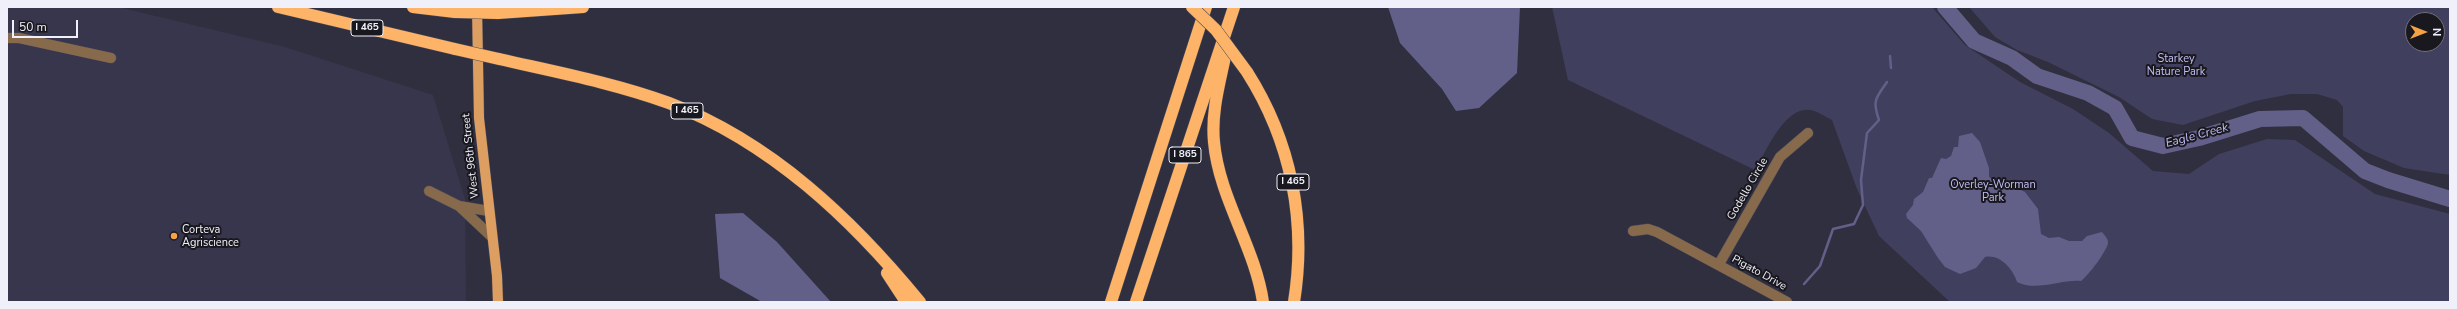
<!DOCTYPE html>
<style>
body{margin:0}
#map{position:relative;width:2457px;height:309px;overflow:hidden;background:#302f3f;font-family:"Nunito Sans",sans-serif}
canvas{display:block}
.frame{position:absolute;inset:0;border:8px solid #f0f0fa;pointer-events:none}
.north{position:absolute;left:2405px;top:12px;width:40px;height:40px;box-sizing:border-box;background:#19181f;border:1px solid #6f6e77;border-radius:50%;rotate:90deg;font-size:11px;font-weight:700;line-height:16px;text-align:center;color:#f0f0fa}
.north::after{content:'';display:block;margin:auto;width:14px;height:18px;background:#f5a246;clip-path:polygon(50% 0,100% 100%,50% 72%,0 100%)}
.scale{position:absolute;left:12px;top:20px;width:66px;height:18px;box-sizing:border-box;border:2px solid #f0f0fa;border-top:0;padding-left:5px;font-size:12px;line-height:14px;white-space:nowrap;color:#f0f0fa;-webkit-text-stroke:3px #19181f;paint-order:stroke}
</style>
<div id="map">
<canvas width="2457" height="309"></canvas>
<div class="frame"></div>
<div class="north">N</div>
<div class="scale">50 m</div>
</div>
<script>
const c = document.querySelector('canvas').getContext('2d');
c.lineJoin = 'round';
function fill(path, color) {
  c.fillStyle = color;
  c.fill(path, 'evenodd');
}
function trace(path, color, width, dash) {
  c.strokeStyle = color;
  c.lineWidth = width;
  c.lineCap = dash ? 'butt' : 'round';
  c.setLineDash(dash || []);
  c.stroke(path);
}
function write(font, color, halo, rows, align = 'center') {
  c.font = font + ' "Nunito Sans",sans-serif';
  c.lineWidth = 4;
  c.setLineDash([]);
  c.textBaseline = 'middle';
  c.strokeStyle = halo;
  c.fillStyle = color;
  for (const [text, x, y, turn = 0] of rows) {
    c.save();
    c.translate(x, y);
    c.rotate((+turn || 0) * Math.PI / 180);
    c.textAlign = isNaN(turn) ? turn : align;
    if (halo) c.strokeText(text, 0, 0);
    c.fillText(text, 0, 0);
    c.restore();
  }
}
const built = new Path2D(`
 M7,7h111l167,40 148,48 32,104 1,103h-459z`);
const green = new Path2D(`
 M1552,7h380l33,38 55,37 53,27 36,24 44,38 36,3 30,-20 48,-15 28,1 80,54 75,20v88h-500l-71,-66 -22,-47 -25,-69c-8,-4 -19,-12 -28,-10 -22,3 -39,43 -49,60l-187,-90z
 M1969,7h481v168l-46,-7 -40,-17 -21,-15v-29l-6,-7 -20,-6h-26l-36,7 -72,24 -31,-6 -33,-22 -71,-35 -31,-12 -22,-13zM2413,20h24v24h-24z`);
const water = new Path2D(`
 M1388,7h132l-3,66 -38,35 -23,3 -14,-22 -42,-46z
 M1972,133l8,9 9,26v9l19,10h7l10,5 13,17 3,25 8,4 10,-1 10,4h13l5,-5 15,-4c3,4 6,6 6,11 -1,8 -20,33 -27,38 -19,-2 -45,11 -64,1 -4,-13 -17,-28 -32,-25l-9,11 -16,6 -15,-7 -7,-9 -17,-27 -14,-13 -1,-4 7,-9 1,-6 9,-7 6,-14h3l9,-20 5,1 5,-3 3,-9h4l1,-11z
 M743,213l34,29 54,60h-69l-42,-24 -5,-64z`);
const stream = new Path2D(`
 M1890,56l1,12
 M1804,284l16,-18 13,-37 21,-5 9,-19 -2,-25 6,-47 12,-13c-7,-20 -3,-22 8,-38`);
const river = new Path2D(`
 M1945,7l29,34 38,17 25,18 51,17 27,15 17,30 31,8 36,-8 61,-19 43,-1 62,53 23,9 62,19`);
const minor = new Path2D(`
 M7,38h12l92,20
 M429,191l30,15 33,31
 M459,206l30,5
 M1633,231l15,-2 9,3 130,70
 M1719,264l61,-107 28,-24`);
const major = new Path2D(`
 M477,7l2,111 18,158 1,26`);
const highway = new Path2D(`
 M278,7l177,42
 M413,7l42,5
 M498,13l85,-6
 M1226,52c-6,30 -15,59 -12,90 5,56 41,105 49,160
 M499,59c57,13 115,24 170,44 102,39 183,116 251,199
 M1247,72c44,69 60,149 47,230
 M887,273l19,29
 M1111,302l95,-295
 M1136,302l98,-295`);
const highwayBridge = new Path2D(`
 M1192,7l24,23 31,42
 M455,12l43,1
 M455,49l44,10`);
const markers = [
 [174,236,4,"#f5a246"]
];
const shields = [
 [367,28,32],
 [687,111,32],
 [1185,155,32],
 [1293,182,32]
];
const shieldNames = [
 ["I 465",367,28],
 ["I 465",687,111],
 ["I 865",1185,155],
 ["I 465",1293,182]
];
const parkNames = [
 ["Starkey",2176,59],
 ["Nature Park",2176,72],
 ["Overley-Worman",1993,185],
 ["Park",1993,198]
];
const streetNames = [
 ["West 96th Street",471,156,-96],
 ["Godello Circle",1748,189,-60],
 ["Pigato Drive",1759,273,29]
];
const poiNames = [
 ["Corteva",182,230],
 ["Agriscience",182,243]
];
const waterNames = [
 ["Eagle Creek",2197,136,-15]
];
fill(built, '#37364c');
fill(green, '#413f5e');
fill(water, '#626089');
trace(stream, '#626089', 2.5);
trace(river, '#626089', 16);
trace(minor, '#4b4a59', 11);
trace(major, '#4b4a59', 11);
trace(highway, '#4b4a59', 13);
trace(minor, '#87694c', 10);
trace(major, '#dc9f61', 10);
trace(highway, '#fdb468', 12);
trace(highwayBridge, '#4b4a59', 13, []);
trace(highwayBridge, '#fdb468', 12);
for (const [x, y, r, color] of markers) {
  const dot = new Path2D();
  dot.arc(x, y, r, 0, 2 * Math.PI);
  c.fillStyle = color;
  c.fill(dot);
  trace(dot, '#19181f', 1.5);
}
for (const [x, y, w] of shields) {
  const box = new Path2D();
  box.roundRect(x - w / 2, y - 8, w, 16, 3);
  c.fillStyle = '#19181f';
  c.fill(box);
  trace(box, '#f0f0fa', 1);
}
write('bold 10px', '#f0f0fa', null, shieldNames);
write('11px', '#c0bdf4', '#19181f', parkNames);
write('11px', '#f0f0fa', '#19181f', streetNames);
write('11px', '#f0f0fa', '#19181f', poiNames, 'left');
write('italic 12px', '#c1bef5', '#19181f', waterNames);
</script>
